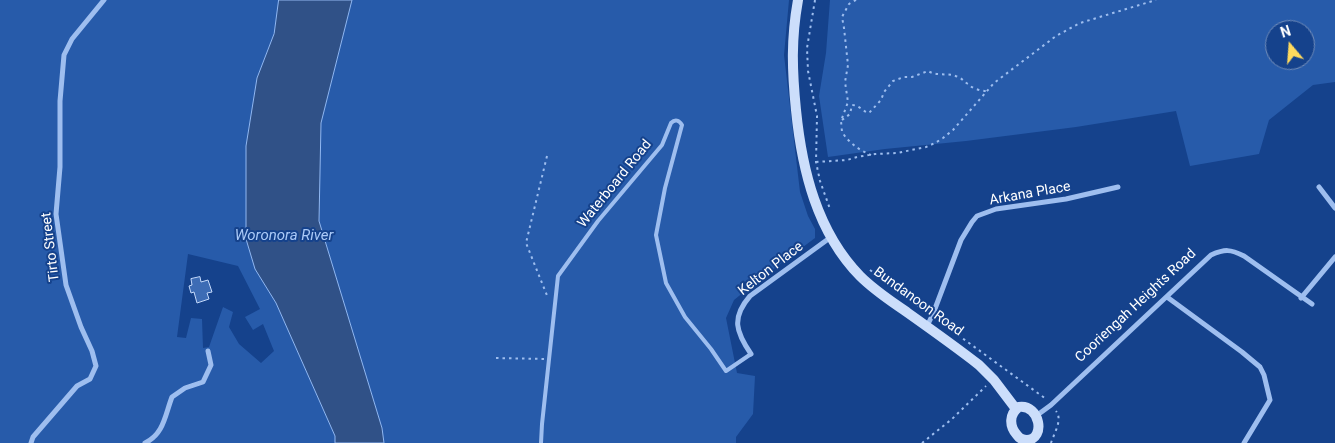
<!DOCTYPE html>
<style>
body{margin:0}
#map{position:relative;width:1335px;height:443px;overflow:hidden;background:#15428c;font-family:Roboto,sans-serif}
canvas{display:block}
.north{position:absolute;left:1265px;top:20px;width:50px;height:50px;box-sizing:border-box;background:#15428c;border:1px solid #738eba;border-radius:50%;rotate:342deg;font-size:14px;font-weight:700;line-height:20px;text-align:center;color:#fff}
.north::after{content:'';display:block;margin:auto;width:18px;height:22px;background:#ffda5d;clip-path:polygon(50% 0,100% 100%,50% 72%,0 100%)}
</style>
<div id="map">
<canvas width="1335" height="443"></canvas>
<div class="north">N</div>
</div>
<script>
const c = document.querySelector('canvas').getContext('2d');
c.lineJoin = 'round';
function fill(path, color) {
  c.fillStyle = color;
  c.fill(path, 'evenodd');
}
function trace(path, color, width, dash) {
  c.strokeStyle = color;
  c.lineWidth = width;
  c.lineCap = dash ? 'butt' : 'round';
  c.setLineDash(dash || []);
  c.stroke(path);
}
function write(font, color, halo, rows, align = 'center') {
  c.font = font + ' Roboto,sans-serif';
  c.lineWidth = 4;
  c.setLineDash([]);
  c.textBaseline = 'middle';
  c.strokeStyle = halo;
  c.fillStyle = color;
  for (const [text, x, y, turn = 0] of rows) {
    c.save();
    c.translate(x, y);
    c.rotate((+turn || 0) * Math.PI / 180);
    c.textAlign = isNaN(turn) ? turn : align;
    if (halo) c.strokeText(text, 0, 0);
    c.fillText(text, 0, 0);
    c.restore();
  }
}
const green = new Path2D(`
 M0,0h279l-5,34 -17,44 -11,68v93l9,30 21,34 59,133v7h-335zM188,254l50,12 22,43 -15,8 8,13 10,-6 11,27 -13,12 -22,-19 -10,-17 4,-15 -10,-5 -14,40 -6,1 -1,-29 -11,-1 -5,20 -9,-1z
 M352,0h437l-5,55 16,137 8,24 7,13v9l-60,45 -21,17 -8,18 11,55 18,3 -2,38 -17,23v6h-352l-2,-15 -63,-207 2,-98z
 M830,0h505v82l-22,3 -44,35 -10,34 -69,12 -14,-55 -100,16 -110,14 -81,8 -57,8 -9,-61 7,-43zM1275,30h30v30h-30z`);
const water = new Path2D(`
 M279,0h73l-31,123 -2,98 63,207 2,15h-49v-7l-59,-133 -21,-34 -9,-30v-93l11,-68 17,-44z`);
const building = new Path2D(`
 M200,277l1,5 7,-2 4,12 -5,1 2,6 -12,4 -3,-11 -3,1 -2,-7 3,-1 -1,-6z`);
const path = new Path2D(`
 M815,0l-8,48 1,23 9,45 -1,46 4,19 10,28
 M856,0l-7,4 -7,13 2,11 4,37 -3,17 3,20 -7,19 1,11c7,11 17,18 29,23
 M842,120l8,-6 2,-9c7,0 10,6 17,8l12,-13 3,-8 9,-11 11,-4h8l16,-6c10,6 20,1 30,6 4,1 6,5 10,7 3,4 13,7 18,7
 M547,156l-21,87 22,55
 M816,162l31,-2 10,-3 18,-3 22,-1 29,-6 9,-4 8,-5 10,-8 41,-47 62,-47 24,-13 76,-23
 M870,270l51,38 6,1
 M939,318l6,4 2,5 99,72
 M496,358l48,1
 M922,443l30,-24 34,-33
 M1051,443c3,-10 12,-23 5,-32`);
const lane = new Path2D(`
 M541,443l1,-19 16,-148 40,-55 64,-76 9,-22c4,-4 8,-3 11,2l-17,63 -9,47 10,48 19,34 26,32 15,22 25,-17`);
const street = new Path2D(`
 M1319,187l16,21
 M1167,297l75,55 18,15 4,8 6,25 -26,43
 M1301,298l34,-41
 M927,326l6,-12 28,-74 11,-18 5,-6 19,-7 70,-10 52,-12
 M751,354c-15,-22 -20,-36 -1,-58l81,-59
 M1036,416l15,-11 160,-150c14,-6 19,-6 33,1l68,48
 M31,443l2,-6 44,-51 13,-7 6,-13 -4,-15 -11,-24 -15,-42 -10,-71 4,-47v-66l4,-46 8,-16 32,-39
 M145,443c19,-9 20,-28 27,-46l13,-9 18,-6 8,-17 -3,-14`);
const secondary = new Path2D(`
 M798,0c-7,39 -6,70 -2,110 6,60 21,122 64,166 15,15 31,25 48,37 24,17 48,34 71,52l15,15 22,29
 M1019,407c21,-3 27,32 8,33 -4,0 -8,-2 -10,-5 -8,-9 -8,-21 2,-28z`);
const streetNames = [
 ["Waterboard Road",615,184,-51],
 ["Arkana Place",1030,194,-10],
 ["Tirto Street",51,247,-97],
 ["Kelton Place",771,269,-38],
 ["Bundanoon Road",918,302,36],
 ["Cooriengah Heights Road",1136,306,-43]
];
const waterNames = [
 ["Woronora River",284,236]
];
fill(green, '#275baa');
fill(water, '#305187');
trace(water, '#91b8f2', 1);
fill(building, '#3d6cb5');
trace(building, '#c5dafb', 1);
trace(path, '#9ebeef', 2, [2.5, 4]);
trace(lane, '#9ebeef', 4);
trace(street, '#9ebeef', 5);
trace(secondary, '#ccdefb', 10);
write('14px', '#fff', '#15428c', streetNames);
write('italic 15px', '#aac9f7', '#15428c', waterNames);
</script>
